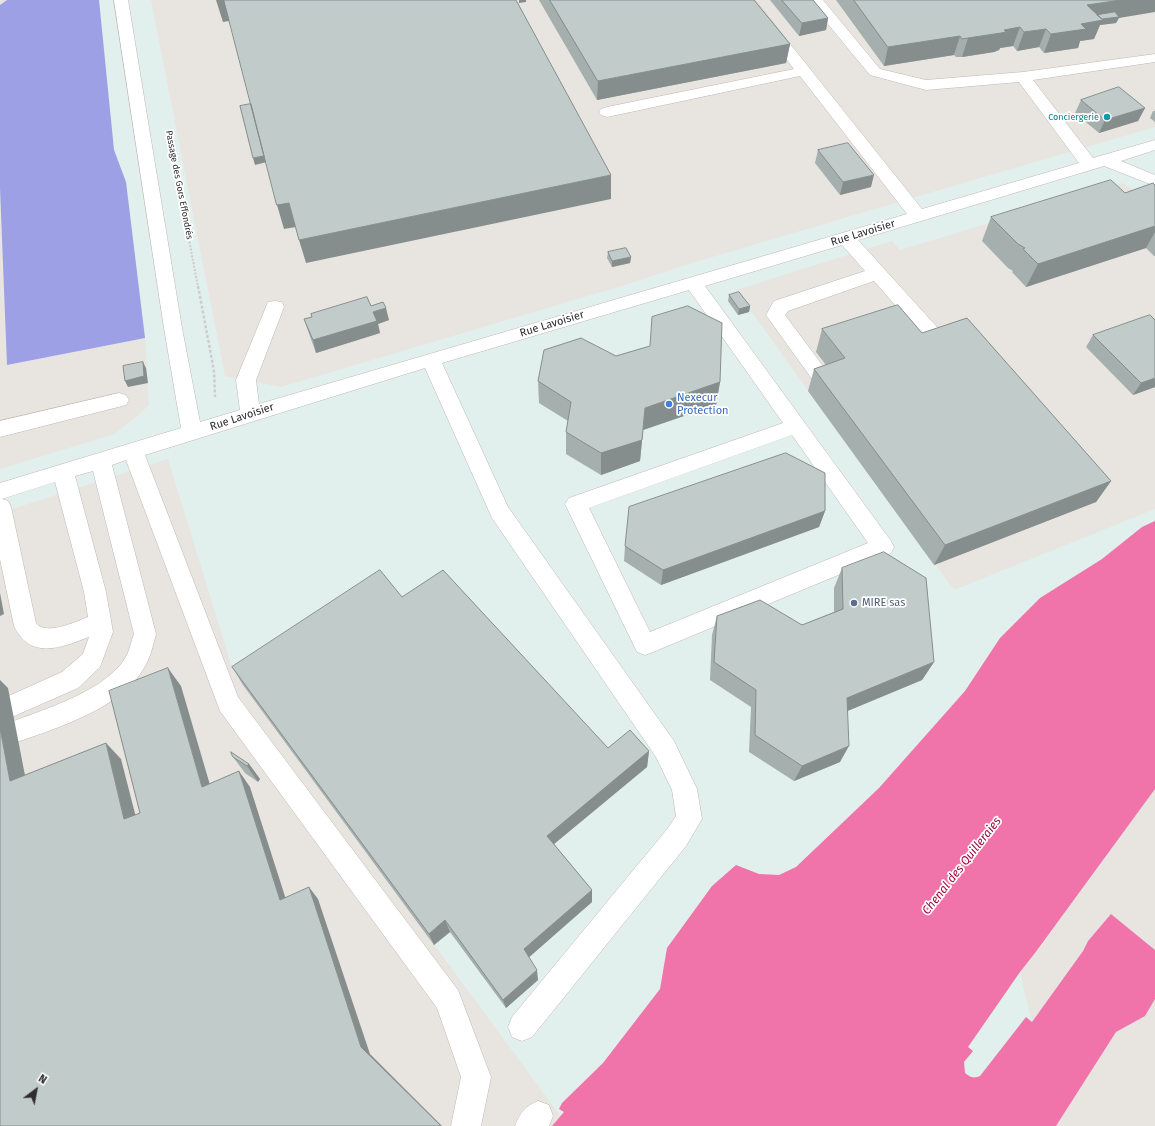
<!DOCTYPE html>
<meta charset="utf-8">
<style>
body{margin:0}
#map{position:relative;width:1155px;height:1126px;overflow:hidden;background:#e1efed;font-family:"Fira Sans",sans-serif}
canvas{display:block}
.north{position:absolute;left:16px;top:1070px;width:40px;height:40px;-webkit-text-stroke:3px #fff;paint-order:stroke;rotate:32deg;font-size:11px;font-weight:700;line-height:16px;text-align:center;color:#2e2e2e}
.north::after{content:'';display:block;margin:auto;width:14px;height:18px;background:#2e2e2e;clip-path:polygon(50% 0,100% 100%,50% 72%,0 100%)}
</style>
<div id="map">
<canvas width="1155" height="1126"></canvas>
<div class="north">N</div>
</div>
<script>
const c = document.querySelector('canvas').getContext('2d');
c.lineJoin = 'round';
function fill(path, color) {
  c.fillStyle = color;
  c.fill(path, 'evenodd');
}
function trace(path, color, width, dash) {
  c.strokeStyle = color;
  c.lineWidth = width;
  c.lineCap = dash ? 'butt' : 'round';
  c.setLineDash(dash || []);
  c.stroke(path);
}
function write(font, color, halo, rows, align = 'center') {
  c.font = font + ' "Fira Sans",sans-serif';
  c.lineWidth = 3.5;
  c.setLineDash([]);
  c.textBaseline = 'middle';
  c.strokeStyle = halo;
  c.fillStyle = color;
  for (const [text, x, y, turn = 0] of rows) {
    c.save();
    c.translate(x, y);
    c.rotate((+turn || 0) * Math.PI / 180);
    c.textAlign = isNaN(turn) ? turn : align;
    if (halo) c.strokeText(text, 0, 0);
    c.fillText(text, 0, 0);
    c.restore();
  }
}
const industrial = new Path2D(`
 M0,0h99l15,150 12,32 19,153 4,70 -13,12 -22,17 -114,35z
 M151,0h1004v127l-226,66 -237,70 -64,21 -347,103 -56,-11z
 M1122,183l16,9 17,5v312l-201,81 -146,-199 -72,-101 156,-49 8,9z
 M168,459l65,212 328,446 -9,9h-552v-613z
 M1155,789v161l-43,-35 -24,26 -5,10 -51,72 -12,-51 15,-19z
 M1155,999v127h-99l60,-94 28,-16z`);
const green = new Path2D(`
 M7,0h92l15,150 12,32 19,156 -138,27 -7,-177v-183z`);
const water = new Path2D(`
 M1155,521v268l-120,164 -15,19 -52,75 5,4 -9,11 1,11c5,4 8,6 15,3l46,-59 6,5 51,-71 5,-10 23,-27 44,36v49l-10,17 -29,16 -60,94h-504l12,-14 -5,-3 3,-6 41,-40 57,-74 7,-41 45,-62 24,-21 23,9 20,1 17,-8 83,-79 86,-97 35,-53 40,-40 62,-39 40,-32z`);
const pathFar1 = new Path2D(`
 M175,166l23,121`);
const path = new Path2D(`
 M198,286l16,85 1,26`);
const minor = new Path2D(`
 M114,0h14l54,328 18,94 40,-12 -4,-30 32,-78 7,-1 7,1 2,5 -28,73 3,24 648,-190 -107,-138 -193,41 -6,-2 -2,-3 2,-3 6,-2 187,-38 -53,-69h14l167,209 157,-46 -60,-81 -93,8 -56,-15 -62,-75h15l57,69 46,11 97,-8 132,-18v8l-122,18 60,78 62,-18v10l-34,11 34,14v11l-51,-20 -246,74 88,97 2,5 -2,5 -7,2 -7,-2 -58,-66 -86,30 -3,4 49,66 -3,5 -7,2 -7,-2 -51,-71 8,-14 91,-30 -23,-26 -137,41 186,255 3,6 -3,6 -238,99 -8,3 -8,-3 -72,-148 4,-6 214,-75 -94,-133 -247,73 66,144 166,234 23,48 5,30 -16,27 -154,191 -10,4 -10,-4 -4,-10 4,-10 156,-189 8,-12 -4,-26 -16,-33 -164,-239 -67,-150 -280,87 93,242 220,293 33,87 -10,49h-30l10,-49 -24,-69 -217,-297 -94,-251 -14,5 44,169c-3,12 -6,24 -12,34 -22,40 -87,60 -127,74l-9,-3 -3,-8 3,-8c35,-13 101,-33 119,-68 3,-6 4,-14 7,-21l-41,-163 -18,5 31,116 7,40 -13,35 -22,21 -66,29 -8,-3 -4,-8 4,-8 58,-26 21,-18 6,-17c-28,11 -59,23 -75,-11l-14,-67v-76l181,-55 -17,-100zM792,435l76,108 -218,89 -61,-124zM55,482l29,110 4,25c-13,5 -42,19 -52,6l-25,-116 -3,-6 -6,-2z
 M119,393l7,2 3,5 -3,5 -126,32v-16z
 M538,1101l11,4 4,11 -4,10h-34c6,-14 9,-19 23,-25z`);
const wall = new Path2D(`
 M539,0h215l36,44 -4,19 -189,37z
 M770,0h43l15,18 -2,12 -27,6z
 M836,0h319l-36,18 -3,5 -16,2 -6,14 -14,2 -2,7 -34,5 -5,-6 -22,4 -4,-5 -13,2 -1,2 -5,2 -32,5h-6l-2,-2 -70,11z
 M1081,100l64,8 -7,13 -39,12 -24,-20z
 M1153,111h2v11l-5,-4z
 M818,150l53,37 -31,8 -25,-32z
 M1155,185v71h-1l-8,-8 -120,39 -14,-15 1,-1 -5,-3 -26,-27 9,-24 134,-24z
 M608,252l23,5 -1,6 -18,4 -5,-9z
 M729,295l21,11 -1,6 -11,3 -10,-14z
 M371,306l18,14 -11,4 2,9 -64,20 -8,-22 -4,-12z
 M822,329l100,4 189,148 -15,21 -162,63 -126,-174 6,-22 12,-4 -10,-13z
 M1093,335l62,52 -22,8 -47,-48z
 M616,356l104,26 -4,23 -73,25 -3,31 -39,14 -35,-21v-22l2,-11 -29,-18 -1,-22z
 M825,511l-6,16 -158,58 -37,-24 1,-15z
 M842,568l92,94 -12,18 -75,31 -7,51 -46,19 -45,-29 2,-45 -41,-27 2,-45 5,-19 85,9 32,-13v-24z
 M402,597l206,151 41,3 -2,16 -93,77 38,46v12l-64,55 10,23 -32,28 -56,-76 -16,13 -191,-260 -11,-18z
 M233,757l16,7 11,15 -2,3 -13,-9z`);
const shadedWall = new Path2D(`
 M216,0h13l6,20 -12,2z
 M519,0h7v2l-7,1z
 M1121,0h34v12l-36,6 -3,5 -16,2 -6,14 -14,2 -2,7 -34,5 7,-19 36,-29z
 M828,18l-2,12 -27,6 3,-13z
 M1020,27l-7,19 -13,2 -1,2 -5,2 -32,5 6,-19 36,-8z
 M1046,29l-7,18 -22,4 7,-19z
 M960,36l-6,19 -70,11 4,-19z
 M790,44l-4,19 -189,37 1,-19z
 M252,104l15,58 -12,3 -2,-7z
 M1145,108l-7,13 -39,12 6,-13z
 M611,175v24l-305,64 -7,-23z
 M874,175l-3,12 -31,8 3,-13z
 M289,203l7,24 -12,2 -7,-24z
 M1155,226v6l-9,16 -120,39 12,-23z
 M631,257l-1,6 -18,4v-6z
 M750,306l-1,6 -11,3 1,-6z
 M386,308l3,12 -11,4 2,9 -64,20 -3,-13 60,-28z
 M143,362l3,6 2,15 -20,4 -3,-6z
 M1155,378v9l-22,8 8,-12z
 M720,382l-4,23 -73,25 -3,31 -39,14v-22l44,-45z
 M1111,481l-15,21 -162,63 11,-20z
 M825,511l-6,16 -158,58 2,-15z
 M0,593l4,21 -4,2z
 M934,662l-12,18 -84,35 9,-17z
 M168,668l13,18 34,116 -13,-15z
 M0,680l8,8 21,108 -19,-15 -10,-53z
 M106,743l15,16 19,74 -16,-14z
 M849,746l-9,16 -46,19 8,-15z
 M649,751l-2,16 -99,82 -1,-13z
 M249,764l11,15 -2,3 -11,-16z
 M239,771l11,16 40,125 -10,-12z
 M309,887l9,12 52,155 72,72h-1l-80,-79z
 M592,890v12l-66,58 -2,-11z
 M445,920l5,12 -16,13 -5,-11z
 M537,970l1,10 -32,28 -3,-8z`);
const building = new Path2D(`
 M224,0h292l95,175 -312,65 -10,-37 -12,2z
 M550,0h204l36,44 -192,37z
 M782,0h31l15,18 -26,5z
 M854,0h267l-34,5 16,15 -22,4 5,5 -35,5 -5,-5 -22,3 -4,-5 -16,3 2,2 -5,1 -33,5 -6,1 -2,-3 -72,11z
 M1115,12l4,5 -17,2 -5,-4z
 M1119,87l26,21 -40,12 -24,-20z
 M251,104l13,52 -11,2 -13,-52z
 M848,143l26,32 -31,7 -25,-32z
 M1111,180l14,13 28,-10 2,2v41l-117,38 -15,-15 2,-1 -7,-4 -27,-27z
 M626,248l5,9 -19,4 -4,-9z
 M739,292l11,14 -11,3 -10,-14z
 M367,297l4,9 12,-4 3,6 -13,4 4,9 -64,19 -9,-21 8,-2 -1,-3z
 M898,305l24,28 45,-15 144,163 -166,64 -131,-176 31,-11 -23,-29z
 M688,306l34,17 -2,59 -75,26 -3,32 -41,13 -35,-21 5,-30 -33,-21 6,-31 37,-12 35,18 34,-10 2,-29z
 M1150,315l5,5v58l-14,5 -48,-48z
 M143,362l1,14 -19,5 -2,-15z
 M786,453l39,20v38l-162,59 -38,-24 4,-39z
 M884,552l42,26 8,84 -87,36 2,48 -47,20 -47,-31 1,-45 -42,-28 3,-46 43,-16 42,25 41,-16 -1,-41z
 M380,570l22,27 41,-27 165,178 22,-18 19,21 -102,85 45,54 -68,59 13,21 -34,30 -58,-80 -16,14 -197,-267z
 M168,668l34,119 37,-16 41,129 29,-13 52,160 80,79h-441v-398l10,53 96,-38 18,76 16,-6 -31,-122z
 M231,752l18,12 -2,2 -14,-9z`);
const markers = [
 [1107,117,4,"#0f9aa8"],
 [669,404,4,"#3f7fe0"],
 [854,603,4,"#5c6f8a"]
];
const farCulturenames = [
 ["Conciergerie",1099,117]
];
const farStreetnames = [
 ["Passage des Gors Effondrés",179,185,79]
];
const streetNames = [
 ["Rue Lavoisier",863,233,-17],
 ["Rue Lavoisier",552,324,-17],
 ["Rue Lavoisier",242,417,-18]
];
const shopNames = [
 ["Nexecur",677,398],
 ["Protection",677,411]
];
const serviceNames = [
 ["MIRE sas",862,603]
];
const waterNames = [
 ["Chenal des Quilleraies",962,866,-52]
];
fill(industrial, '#e8e5e1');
fill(green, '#9da0e5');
fill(water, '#f074aa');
trace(minor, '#c1b6b4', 1);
trace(pathFar1, '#cdcdcd', 2, [2, 1.5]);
trace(path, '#cdcdcd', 2.5, [3, 2]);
fill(minor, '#fff');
fill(wall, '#a5afae');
fill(shadedWall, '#868e8d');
fill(building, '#c0cbca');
trace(building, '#868e8d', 1);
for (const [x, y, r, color] of markers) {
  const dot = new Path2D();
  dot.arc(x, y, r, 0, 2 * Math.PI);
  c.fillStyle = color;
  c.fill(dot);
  trace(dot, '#fff', 1.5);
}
write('9px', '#0d838f', '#fff', farCulturenames, 'right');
write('9px', '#2e2e2e', '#fff', farStreetnames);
write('11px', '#2e2e2e', '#fff', streetNames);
write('11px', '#366cbe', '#fff', shopNames, 'left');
write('11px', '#4e5e75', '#fff', serviceNames, 'left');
write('italic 12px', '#a30c42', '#fff', waterNames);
</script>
